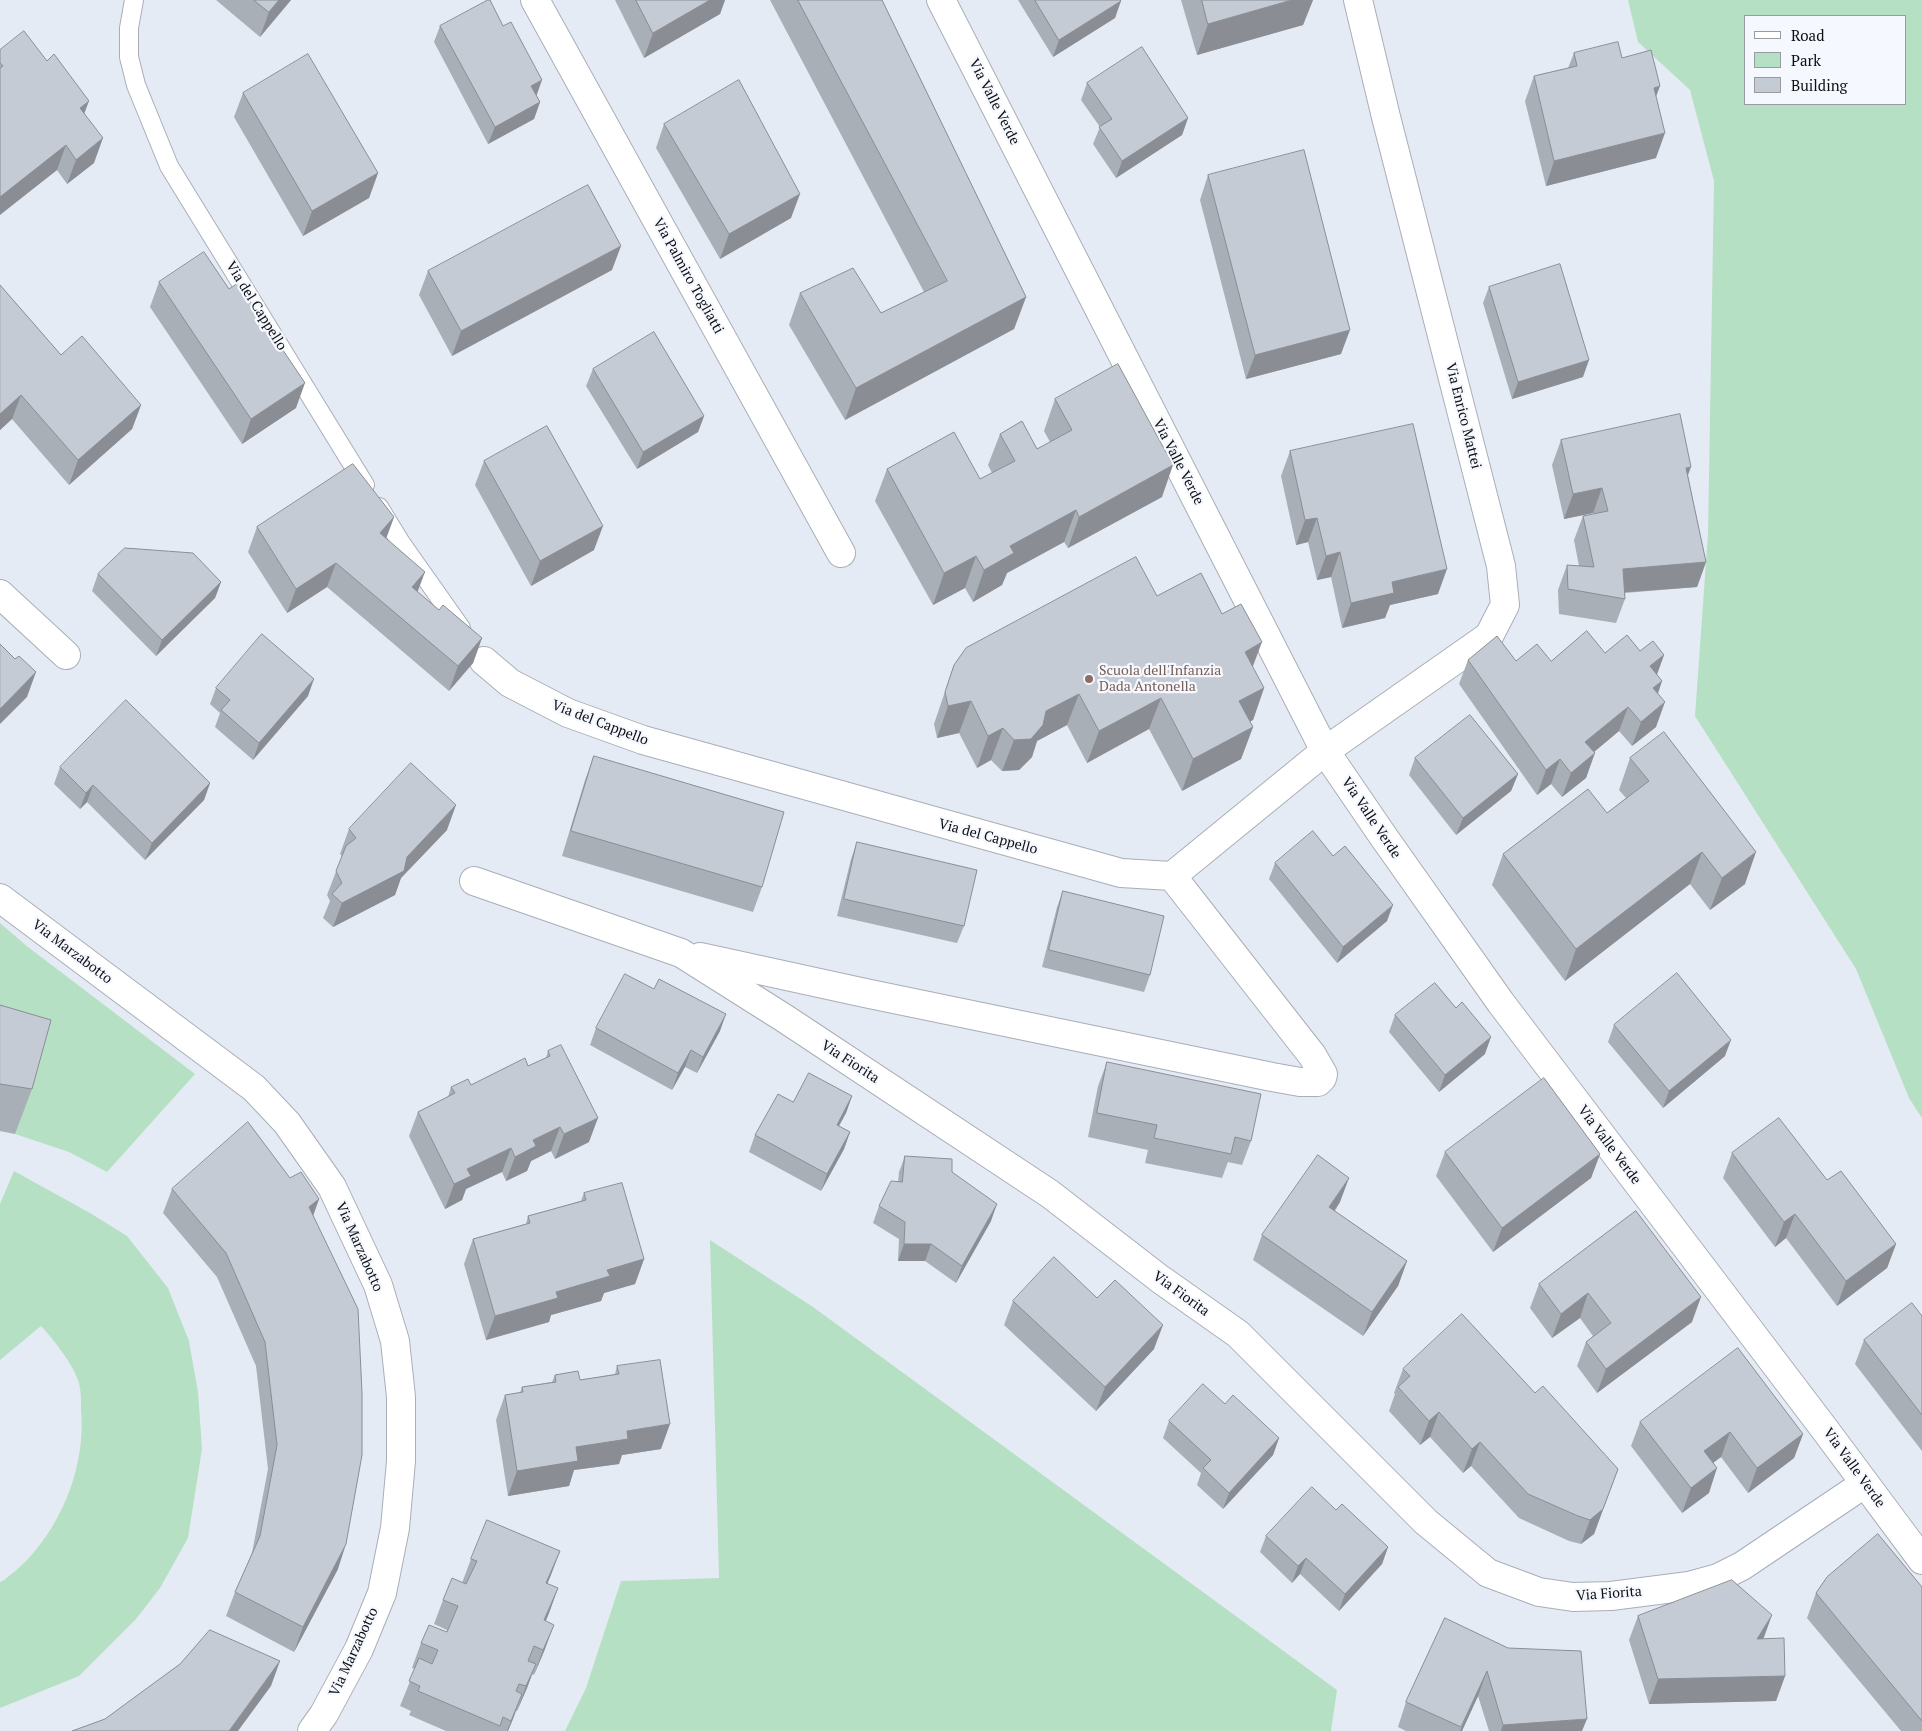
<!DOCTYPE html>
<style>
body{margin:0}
#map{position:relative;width:1922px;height:1731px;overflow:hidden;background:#e5ebf5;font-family:"PT Serif",serif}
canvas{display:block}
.legend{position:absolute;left:1744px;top:15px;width:162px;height:90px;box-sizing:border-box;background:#f5f8fe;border:1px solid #989ba0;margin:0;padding:6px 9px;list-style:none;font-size:15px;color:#0d0f12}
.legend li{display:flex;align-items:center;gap:10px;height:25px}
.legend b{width:25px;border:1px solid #989ba0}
</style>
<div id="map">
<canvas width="1922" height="1731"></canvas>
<ul class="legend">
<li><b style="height:6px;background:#fff"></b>Road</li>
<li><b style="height:14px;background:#b6e0c3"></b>Park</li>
<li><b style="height:14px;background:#c5cbd4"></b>Building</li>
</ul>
</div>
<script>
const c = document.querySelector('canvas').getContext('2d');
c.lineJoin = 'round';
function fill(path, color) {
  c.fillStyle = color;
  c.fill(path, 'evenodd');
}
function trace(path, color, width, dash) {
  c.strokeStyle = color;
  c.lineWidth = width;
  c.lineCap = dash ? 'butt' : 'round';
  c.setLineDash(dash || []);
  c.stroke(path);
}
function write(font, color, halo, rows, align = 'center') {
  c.font = font + ' "PT Serif",serif';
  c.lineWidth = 4.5;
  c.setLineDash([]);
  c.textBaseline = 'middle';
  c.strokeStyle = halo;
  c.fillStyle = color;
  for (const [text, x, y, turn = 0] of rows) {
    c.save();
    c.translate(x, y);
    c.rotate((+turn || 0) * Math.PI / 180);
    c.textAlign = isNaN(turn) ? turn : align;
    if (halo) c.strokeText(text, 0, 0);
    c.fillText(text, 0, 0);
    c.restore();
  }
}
const green = new Path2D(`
 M1628,0h294v1118l-13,-20 -53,-129 -161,-253 13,-182 6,-353 -24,-91 -52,-48zM1746,16h160v88h-160z
 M0,923l28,24 167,127 -88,98 -38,-20 -54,-18 20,-69 -35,-11z
 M14,1171l76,42 37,23 41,52 21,53 9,51 4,57 -14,89 -28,50 -24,31 -57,57 -79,32v-126l4,-2c8,-6 16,-13 23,-20 37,-39 59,-97 54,-151 0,-8 0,-18 -2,-26 -5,-18 -26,-44 -38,-57l-41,34v-156z
 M710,1240l103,67 524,383 -6,41h-766l21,-43 35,-107 98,-3z`);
const lane = new Path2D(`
 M134,0l-5,28v29l7,28 33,81 196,319
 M379,507l22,36 60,85`);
const street = new Path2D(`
 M535,0l306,553
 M941,0l384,751 58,85 118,167 325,428 96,129
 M0,594l66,61
 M484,661l26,22 58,30 75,27 478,133 51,3 153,-125 164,-115 16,-31 -4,-39 -115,-449 -28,-117
 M474,881l207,72 103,65 266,176 110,85 78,55 188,188 62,51 51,19 34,5 38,-1 78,-10 29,-8 24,-12 122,-82
 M0,898l254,190 33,35 45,64 46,98 17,56 6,56v64l-6,67 -13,65 -23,56 -35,65 -12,17
 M700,957l165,36 407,84 28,5h18l4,-4 1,-4 -11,-19 -140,-179`);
const wall = new Path2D(`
 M216,0h75l-31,37z
 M615,0h110l-5,14 -76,44z
 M770,0h112l144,297 -12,32 -169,91 -56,-95 11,-32 81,20 43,-21z
 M1018,0h102l-5,18 -62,39z
 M1181,0h132l-10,25 -106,30z
 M440,26l96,69 4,7 -6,17 -46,25 -54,-102z
 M0,50l85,64 9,49 -27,21 -10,-14 -57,44z
 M1574,53l48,5 34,39v61l-110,28 -21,-85 9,-25 34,-8z
 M1087,83l101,35 -6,17 -66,43 -23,-34 7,-17 -19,-27z
 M243,93l135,80 -9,25 -66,38 -69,-119z
 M664,124l127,94 -71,41 -64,-111z
 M1208,175l133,179 -95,25 -46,-179z
 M612,270l-160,86 -33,-61 9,-24z
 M159,282l137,126 -54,36 -92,-137z
 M0,285l61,70 80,50 -9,24 -63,56 -57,-66 -12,11z
 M1489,287l94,90 -71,22 -29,-96z
 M593,369l111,47 -6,16 -61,37 -51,-83z
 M1055,399l107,98 -94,51 -4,-6 -57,31 -5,12 -29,17 -8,-14 -32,17 -58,-104 12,-32 93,10 12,-6 -4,-8 12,-31 37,15 13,-7 -6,-11z
 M1561,440l127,36 18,86 -9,25 -72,6v6l-9,24 -57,-9 -1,-24 9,-25 12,1 -5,-26 9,-24 11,-2 -1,-1 -29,6 -12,-54z
 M1290,451l148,143 -48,11 -5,13 -43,10 -11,-51 -14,3 -9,-38 -12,3 -15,-69z
 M484,461l110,89 -63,36 -56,-101z
 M394,517l-8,22 31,53 22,18 43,28 -9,25 -24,28 -122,-104 -40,26 -39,-61 9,-25z
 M98,574l123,8 -6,16 -59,58 -64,-65z
 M1157,596l65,18 42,74 -11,32 -3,1 3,6 -12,32 -59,32 -33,-62 -62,34 -20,-38 -30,16 -5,16 -13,13 -17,1 -11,-11 -14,8 -18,-35 -22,5 -3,-14 20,-59z
 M1640,651l24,4 -7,20 5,6 -4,13 -2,33 -24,19 -13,-15 -25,21 -8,26 -24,19 -11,-13 -14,11 -78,-111 9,-24 83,1 54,-8z
 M216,688l92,8 -55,64 -38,-33 5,-14 -10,-9z
 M594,756l168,131 -9,25 -191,-56 23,-76z
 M1415,758l103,16 -7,17 -55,44 -47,-60z
 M1630,758l115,126 -35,26 -20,-26 -125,97 -73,-96 11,-31 104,-41 19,-15 -7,-8z
 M60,767l150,16 -6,17 -59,60 -58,-58 -7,7 -26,-25z
 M349,829l98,1 -46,48 -6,17 -62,32 -10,-9 7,-17 -3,-6 15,-39 -2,-2z
 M857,842l107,84 -7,17 -120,-27 14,-57z
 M1275,863l112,58 -50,42 -68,-84z
 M1063,891l87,84 -6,17 -102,-25 15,-60z
 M654,989l66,42 -23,42 -12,-6 -13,23 -82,-45 6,-17z
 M0,1005l32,84 -17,45 -15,-3z
 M1456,1008l29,46 -46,38 -50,-60 6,-17z
 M1614,1025l111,31 -62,52 -55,-66z
 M548,1051l41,91 -34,17 -4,-8 -20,10 -4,10 -21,10 -4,-9 -36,17 -4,11 -17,9 -36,-73 9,-24 30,-15 3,-10 20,-2 57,-19 18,-8z
 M1107,1062l144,79 -9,24 -14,-3 -6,16 -77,-15 3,-13 -60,-13 10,-51z
 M852,1096l-6,17 -7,13 11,6 -6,17 -23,42 -72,-39 6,-17 38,-33z
 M1445,1152l155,2 -9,24 -98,74 -57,-76z
 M1732,1153l95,27 69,64 -9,24 -50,38 -51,-68 -11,9 -52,-69z
 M905,1156l47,16 39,49 -35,62 -31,-22h-27l1,-22 -26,-16 6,-17 19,-24 1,-10z
 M290,1178l29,21 -6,17 25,353 -44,83 -68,-36 9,-24 17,-39 16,-84 -12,-103 -39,-89 -54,-64 9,-24z
 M584,1193l60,66 -9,25 -31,9 -3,8 -50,14 -2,7 -63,18 -22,-76 9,-25 53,-15 2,-8 53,-15z
 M1340,1202l-5,9 72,50 -9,25 -35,50 -110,-76 9,-25z
 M1636,1211l56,111 -95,71 -20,-27 9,-24 7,-6 -13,-18 -28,20 -22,-30 9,-24z
 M1097,1298l57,51 -58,62 -92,-86 9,-24z
 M1922,1316v135l-67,-87 9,-24z
 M617,1366l44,83 -39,6 -3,9 -45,6 -5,16 -61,10 -12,-76 9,-25 15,-2 2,-6 30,-5 3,-7 25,5 35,-6z
 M1403,1369l132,24 83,76 -24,65 -13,10 -12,-3 -50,-23 -48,-52 -8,7 -33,-36 -10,8 -31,-34 6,-17 -1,-1z
 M1225,1404l54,34 -6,17 -50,54 -26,-24 4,-12 -38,-35 6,-17z
 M1640,1422l163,12 -9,24 -46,35 -27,-36 -8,6 -4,30 -27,20 -51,-67z
 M1336,1510l52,37 -6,17 -43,47 -39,-37 -8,9 -32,-31 6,-16z
 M560,1551l-13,33 11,4 -12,33 -1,28 -11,26 -2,-1 -5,14 -10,23h-1l-8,20h-62l-37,-16 2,-4 -11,-5 15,-37 -3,-1 9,-25 26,-11v-2l-13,-6 9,-24 19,-17 9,-24z
 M1922,1587v144h-21l-94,-113 9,-25z
 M1638,1616l125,23 22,37 -9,25 -127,3 -20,-64z
 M1445,1618l137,113h-93l-11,-35 -16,35h-56l-8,-4 8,-25z`);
const shadedWall = new Path2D(`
 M279,0h12l-31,37 9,-25z
 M710,0h15l-5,14 -76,44 9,-25z
 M1292,0h21l-10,25 -106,30 11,-31z
 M1121,1l-6,17 -62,39 6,-17z
 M542,80l-6,17 -5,-11z
 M1660,86l-9,24 3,-22z
 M89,101l-9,24v-17z
 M540,102l-6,17 -46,25 7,-17z
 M1188,118l-6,17 -66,43 6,-17z
 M1665,133l-9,25 -110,28 8,-25z
 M103,138l-9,25 -27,21 9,-24z
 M66,145l-9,25 -57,45v-18z
 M378,173l-9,25 -66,38 9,-25z
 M800,194l-9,24 -71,41 9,-25z
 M621,246l-9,24 -160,86 9,-25z
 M1026,297l-12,32 -169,91 11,-32z
 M1350,330l-9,24 -95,25 9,-24z
 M1589,360l-6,17 -71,22 6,-17z
 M305,383l-9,25 -54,36 9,-25z
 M21,395l-9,24 -12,11v-16z
 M141,405l-9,24 -63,56 9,-25z
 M704,416l-6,16 -61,37 6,-17z
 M1173,465l-11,32 -94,51 11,-31z
 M1691,467l-9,24 4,-23z
 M1602,488l-9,25 -29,6 9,-25z
 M1076,510l-12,32 -57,31 -5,12 -29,17 11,-32 26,-24z
 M394,517l-9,24 -5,-8z
 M1317,518l-9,24 -12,3 9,-25z
 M603,526l-9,24 -63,36 9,-25z
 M1340,552l-9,25 -14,3 9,-24z
 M976,556l-11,32 -32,17 11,-32z
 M1706,562l-9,25 -83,6 9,-24z
 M336,563l-9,24 -40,26 9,-24z
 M1447,569l-9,25 -48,11 -5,13 -43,10 9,-25 41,-21z
 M425,572l-9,24 -4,-9z
 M221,582l-6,16 -59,58 6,-16z
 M482,638l-9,25 -24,28 9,-25z
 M1262,642l-12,32 -5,-22z
 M1664,655l-9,24 -5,-13z
 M36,672l-9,25 -27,27v-15z
 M314,679l-6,17 -55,64 6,-17z
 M1662,681l-9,25v-18z
 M1264,688l-11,32 -26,13 12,-32z
 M1079,694l-12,31 -30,16 -5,16 -13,13 -17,1 12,-31 32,-29z
 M1161,698l-12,31 -62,34 12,-32z
 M971,701l-12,32 -22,5 11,-32z
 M1665,702l-9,25 -24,19 9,-24z
 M1628,707l-9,24 -43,36 9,-25z
 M1253,727l-12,32 -59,32 11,-32z
 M1003,728l-12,32 -14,8 11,-32z
 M1595,753l-9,25 -24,19 9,-24z
 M1560,759l-9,25 -14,11 9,-25z
 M1518,774l-7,17 -55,44 7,-17z
 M210,783l-6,17 -59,60 7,-17z
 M93,785l-6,17 -7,7 6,-16z
 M456,805l-9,25 -46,48 -6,17 -62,32 9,-24 65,-46z
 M1702,852l-12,32 -125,97 11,-32z
 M1756,852l-11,32 -35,26 12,-32z
 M1393,905l-6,16 -50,42 6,-16z
 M726,1014l-6,17 -23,42 6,-16z
 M1491,1037l-6,17 -46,38 6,-17z
 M1731,1040l-6,16 -62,52 6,-17z
 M691,1050l-6,17 -13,23 6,-17z
 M852,1096l-6,17 -16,29 7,-17z
 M598,1118l-9,24 -34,17 9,-25z
 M560,1127l-9,24 -20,10 -4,10 -21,10 9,-24 18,-17z
 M850,1132l-6,17 -23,42 6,-17z
 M511,1148l-9,24 -36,17 -4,11 -17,9 9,-25 13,-15z
 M1600,1154l-9,24 -98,74 9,-24z
 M1349,1178l-9,24 -20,29 9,-24z
 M319,1199l-9,25 -1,-17z
 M997,1204l-6,17 -35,62 6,-17z
 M1795,1214l-9,24 -11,9 9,-25z
 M904,1244h27l-6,17h-27z
 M1896,1244l-9,24 -50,38 9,-25z
 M644,1259l-9,25 -31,9 -3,8 -50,14 -2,7 -63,18 9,-24 61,-24 51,-22z
 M1407,1261l-9,25 -35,50 9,-24z
 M1588,1293l-8,25 -28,20 9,-24z
 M1701,1297l-9,25 -95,71 9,-24z
 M1163,1325l-9,24 -58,62 9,-24z
 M1439,1412l-9,25 -10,8 9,-24z
 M670,1424l-9,25 -39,6 -3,9 -45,6 -5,16 -61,10 9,-25 59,-24 51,-16z
 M1730,1432l-9,25 -26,19 9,-25z
 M1803,1434l-9,24 -46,35 9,-25z
 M1279,1438l-6,17 -50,54 6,-16z
 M1480,1442l-9,24 -8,7 9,-24z
 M1717,1468l-8,25 -27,20 9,-25z
 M1618,1469l-24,65 -13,10 9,-24z
 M346,1544l-8,25 -44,83 9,-25z
 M1388,1547l-6,17 -43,47 6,-17z
 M560,1551l-9,24 -14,33 9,-25z
 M1306,1558l-6,16 -8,9 6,-17z
 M558,1588l-9,25 -14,32 9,-25z
 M1772,1615l-9,25 -6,-1z
 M554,1625l-9,24 -11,26 9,-25z
 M280,1661l-9,25 -33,45h-9z
 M536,1664l-9,24 -10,23 9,-25z
 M1487,1671l-9,25 -16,35h-2z
 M1785,1676l-9,25 -127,3 9,-25z
 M522,1694l-9,25 -5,12h-1z
 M1587,1719l-5,12h-81l2,-6z`);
const building = new Path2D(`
 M254,0h25l-10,12z
 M488,0h2l13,26 8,-4 31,58 -11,6 9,16 -45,25 -55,-101z
 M636,0h74l-57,33z
 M798,0h84l144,297 -170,91 -56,-95 53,-25 28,45 66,-32z
 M1035,0h85l1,1 -62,39z
 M1202,0h90l-84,24z
 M24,31l23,30 7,-7 35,47 -9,7 23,30 -27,22 -10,-15 -66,52v-129l3,-2 -3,-3v-13z
 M1618,42l4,16 29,-8 9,36 -6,2 11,45 -111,28 -20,-85 43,-10 -3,-13z
 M1142,47l46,71 -66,43 -23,-34 13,-8 -25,-36z
 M308,54l70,119 -66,38 -69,-118z
 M739,80l61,114 -71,40 -65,-110z
 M1304,150l46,180 -95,25 -47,-180z
 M588,185l33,61 -160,85 -33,-60z
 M204,252l25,37 9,-6 67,100 -54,36 -92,-137z
 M1560,264l29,96 -71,22 -29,-95z
 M0,285l61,70 21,-19 59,69 -63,55 -57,-65 -21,19z
 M654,332l50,84 -61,36 -50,-83z
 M1118,364l55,101 -94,52 -3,-7 -66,36 4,7 -30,17 -8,-14 -32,17 -57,-104 67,-37 26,47 35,-18 -15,-27 22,-13 15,28 35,-19 -17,-31z
 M1680,414l11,53 -5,1 20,94 -83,7 2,30 -57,-10 -1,-24 27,2 -11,-51 25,-5 -6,-23 -29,6 -12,-54z
 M1413,424l34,145 -55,13 2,11 -43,10 -11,-51 -14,4 -9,-38 -12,2 -15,-69z
 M547,426l56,100 -63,35 -56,-100z
 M353,464l41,53 -14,16 45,39 -13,15 27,23 4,-5 39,33 -24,28 -122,-103 -40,26 -39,-62z
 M125,548l68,5 28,29 -59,58 -64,-66z
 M1136,557l21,39 44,-23 21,41 19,-10 21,38 -17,10 19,36 -25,13 14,26 -60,32 -32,-61 -62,33 -20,-37 -33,17 -3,14 -12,14 -17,1 -11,-12 -15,8 -17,-35 -23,5 -3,-14 9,-27 12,-17z
 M1587,631l18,22 22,-18 13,16 13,-10 11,14 -14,11 12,15 -9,7 12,14 -24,20 -13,-15 -43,35 10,11 -24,20 -11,-14 -14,11 -78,-110 29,-24 19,25 21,-17 14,17z
 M262,634l52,45 -55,64 -38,-33 9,-10 -14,-12z
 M0,644l15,15 4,-3 17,16 -36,37z
 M126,700l84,83 -58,60 -59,-58 -7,8 -26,-26z
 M1470,715l48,59 -55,44 -48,-60z
 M1664,732l92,120 -34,26 -20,-26 -126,97 -73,-95 85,-65 19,24 42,-32 -19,-23z
 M594,756l190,56 -22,75 -191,-56z
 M411,763l45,42 -49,52 -3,14 -62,32 -10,-9 10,-11 -6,-12 10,-25 10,-8 -7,-9z
 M1313,831l20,25 12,-10 48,59 -50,42 -68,-84z
 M857,842l120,28 -13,56 -120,-27z
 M1063,891l101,25 -14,59 -101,-25z
 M1677,973l54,67 -62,51 -55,-66z
 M625,974l29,15 5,-10 67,35 -23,43 -12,-7 -13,23 -82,-45z
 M1435,983l21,25 6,-6 29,35 -46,38 -50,-60z
 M0,1005l51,15 -19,69 -32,-5z
 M561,1045l37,73 -34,16 -4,-7 -27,13 3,6 -21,11 -4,-9 -44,21 4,7 -17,8 -36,-72 37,-19 -4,-6 17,-8 3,6 54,-27 3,8 22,-10 -2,-5z
 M1107,1062l154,32 -10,47 -16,-4 -4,17 -77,-16 3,-13 -60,-12z
 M809,1073l43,23 -15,29 13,7 -23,42 -72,-39 23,-41 15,8z
 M1544,1078l56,76 -98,74 -57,-76z
 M1779,1118l48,62 14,-9 55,73 -50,37 -51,-67 -11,8 -52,-69z
 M248,1122l42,56 11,-6 18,27 -10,8 49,102 4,84v62l-16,89 -43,83 -68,-35 25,-56 17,-91 -12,-103 -39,-89 -54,-64z
 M1318,1155l31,23 -20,29 78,54 -35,51 -110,-77z
 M905,1156l47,3v13l45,32 -35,62 -31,-22h-27l1,-22 -26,-16 12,-25 11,1z
 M622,1183l22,76 -37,11 3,6 -54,16 2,6 -63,18 -22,-77 57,-16 -2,-7 58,-16 -2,-7z
 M1636,1211l65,86 -95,72 -20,-27 25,-19 -23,-30 -27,21 -22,-30z
 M1054,1257l43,41 18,-18 48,45 -58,62 -92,-86z
 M1912,1303l10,13v99l-58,-75z
 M1462,1314l73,79 8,-7 75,83 -15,40 -13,11 -12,-4 -50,-22 -48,-52 -8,7 -33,-37 -10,9 -31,-34 12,-11 -7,-7z
 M1738,1348l65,86 -46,34 -27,-36 -26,19 13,17 -26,20 -51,-66z
 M660,1360l10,64 -43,7 1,8 -52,8 2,14 -61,10 -12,-76 18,-3 -1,-5 34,-5 -1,-7 23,-4 2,9 39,-6 -2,-8z
 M1203,1384l22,20 8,-9 46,43 -50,55 -26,-25 8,-8 -42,-39z
 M1312,1487l24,23 6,-6 46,43 -43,47 -39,-36 -8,8 -32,-30z
 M487,1520l73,31 -14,32 12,5 -14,32 10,5 -11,25 -9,-4 -6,15 8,3 -10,22 -7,-2 -3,7 6,3 -11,27 -8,-4 -3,9 -82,-35 2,-5 -11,-5 10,-23 13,6 6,-14 -17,-7 8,-18 18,7 11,-26 -15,-6 9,-22 14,6 11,-23 -6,-2z
 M1878,1534l44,53v134l-106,-128 11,-16z
 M1732,1580l40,35 -15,24 27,-1 1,38 -127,3 -20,-63z
 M1445,1618l63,30 73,3 6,68 -84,6 -16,-54 -26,56 -55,-25z
 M210,1630l70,31 -51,70h-157l33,-12 75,-55z`);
const markers = [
 [1089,679,5,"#8d6e63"]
];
const streetNames = [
 ["Via Valle Verde",994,102,63],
 ["Via Palmiro Togliatti",688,276,61],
 ["Via del Cappello",256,306,58],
 ["Via Enrico Mattei",1463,416,76],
 ["Via Valle Verde",1178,462,63],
 ["Via del Cappello",600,723,21],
 ["Via Valle Verde",1371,818,56],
 ["Via del Cappello",988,837,15],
 ["Via Marzabotto",72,952,37],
 ["Via Fiorita",850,1062,33],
 ["Via Valle Verde",1609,1145,53],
 ["Via Marzabotto",359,1247,66],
 ["Via Fiorita",1181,1294,36],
 ["Via Valle Verde",1854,1468,54],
 ["Via Fiorita",1609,1594,-4],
 ["Via Marzabotto",354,1652,-65]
];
const educationNames = [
 ["Scuola dell'Infanzia",1099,671],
 ["Dada Antonella",1099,687]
];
fill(green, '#b6e0c3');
trace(lane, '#a9aeb7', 20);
trace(street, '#a9aeb7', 30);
trace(lane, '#fff', 18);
trace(street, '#fff', 28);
fill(wall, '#a9afb6');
fill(shadedWall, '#8a8e94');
fill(building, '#c5cbd4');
trace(building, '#8a8e94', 1);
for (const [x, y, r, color] of markers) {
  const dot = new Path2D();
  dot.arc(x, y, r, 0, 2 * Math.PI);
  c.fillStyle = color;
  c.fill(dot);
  trace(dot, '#f5f8fe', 2);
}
write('14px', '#0d0f12', '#f5f8fe', streetNames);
write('14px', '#785e54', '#f5f8fe', educationNames, 'left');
</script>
